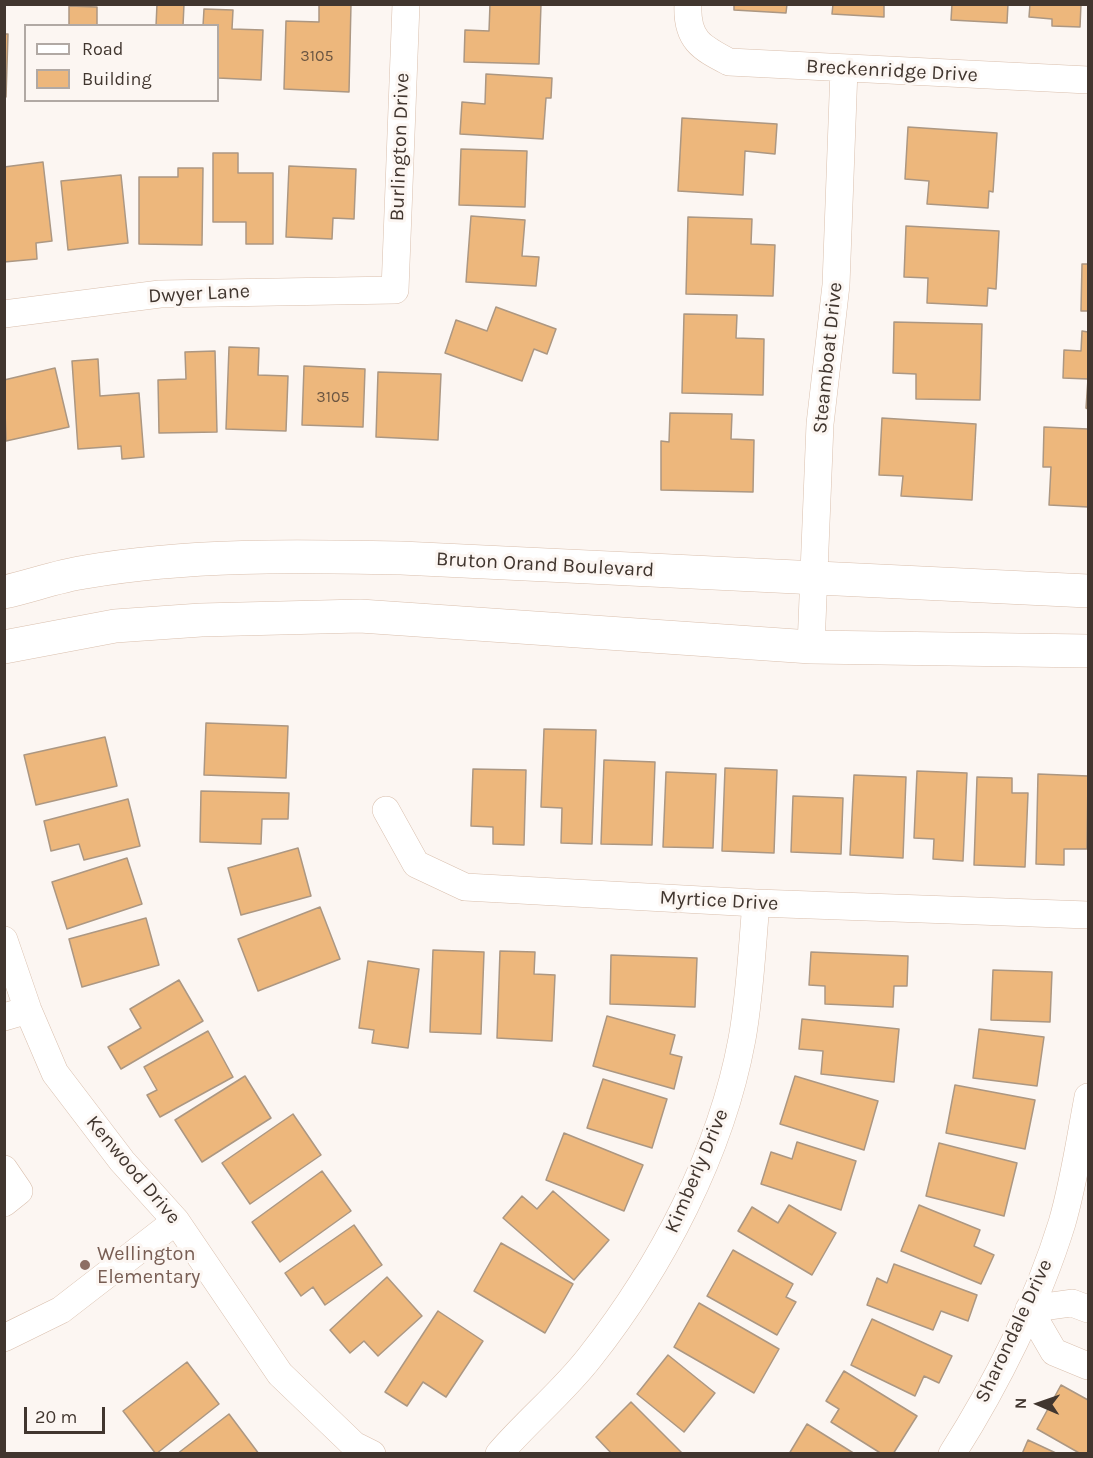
<!DOCTYPE html>
<style>
body{margin:0}
#map{position:relative;width:1093px;height:1458px;overflow:hidden;background:#fcf6f2;font-family:Karla,sans-serif}
canvas{display:block}
.frame{position:absolute;inset:0;border:6px solid #41362f;pointer-events:none}
.legend{position:absolute;left:24px;top:24px;width:195px;height:78px;box-sizing:border-box;background:#fcf6f2;border:2px solid #b1a9a4;margin:0;padding:8px 10px;list-style:none;font-size:18px;color:#41362f}
.legend li{display:flex;align-items:center;gap:12px;height:30px}
.legend b{width:30px;border:2px solid #b1a9a4}
.north{position:absolute;left:1009px;top:1374px;width:60px;height:60px;-webkit-text-stroke:4px #fcf6f2;paint-order:stroke;rotate:272deg;font-size:16px;font-weight:700;line-height:24px;text-align:center;color:#41362f}
.north::after{content:'';display:block;margin:auto;width:21px;height:27px;background:#41362f;clip-path:polygon(50% 0,100% 100%,50% 72%,0 100%)}
.scale{position:absolute;left:24px;top:1407px;width:81px;height:27px;box-sizing:border-box;border:3px solid #41362f;border-top:0;padding-left:8px;font-size:18px;line-height:21px;white-space:nowrap;color:#41362f;-webkit-text-stroke:4px #fcf6f2;paint-order:stroke}
</style>
<div id="map">
<canvas width="1093" height="1458"></canvas>
<div class="frame"></div>
<ul class="legend">
<li><b style="height:8px;background:#fff"></b>Road</li>
<li><b style="height:16px;background:#edb77c"></b>Building</li>
</ul>
<div class="north">N</div>
<div class="scale">20 m</div>
</div>
<script>
const c = document.querySelector('canvas').getContext('2d');
c.lineJoin = 'round';
function fill(path, color) {
  c.fillStyle = color;
  c.fill(path, 'evenodd');
}
function trace(path, color, width, dash) {
  c.strokeStyle = color;
  c.lineWidth = width;
  c.lineCap = dash ? 'butt' : 'round';
  c.setLineDash(dash || []);
  c.stroke(path);
}
function write(font, color, halo, rows, align = 'center') {
  c.font = font + ' Karla,sans-serif';
  c.lineWidth = 6;
  c.setLineDash([]);
  c.textBaseline = 'middle';
  c.strokeStyle = halo;
  c.fillStyle = color;
  for (const [text, x, y, turn = 0] of rows) {
    c.save();
    c.translate(x, y);
    c.rotate((+turn || 0) * Math.PI / 180);
    c.textAlign = isNaN(turn) ? turn : align;
    if (halo) c.strokeText(text, 0, 0);
    c.fillText(text, 0, 0);
    c.restore();
  }
}
const building = new Path2D(`
 M157,4h27l-1,22h-27z
 M319,4h32l-2,88 -65,-3 2,-68 33,1z
 M490,4h51l-2,60 -75,-2 1,-32 24,1z
 M734,4h53l-1,9 -52,-3z
 M833,4h51v13l-52,-3z
 M952,4h56l-1,19 -56,-3z
 M1030,4h51l-1,23 -28,-1v-7l-23,-2z
 M69,6l28,1v19h-28z
 M204,9l29,1 -1,19 31,1 -2,50 -43,-2v-52h-15z
 M4,34h4l-2,63h-2z
 M486,74l66,4 -1,20h-5l-3,41 -83,-5 2,-32 23,2z
 M682,118l95,6 -2,30 -30,-3 -2,44 -65,-4z
 M908,127l89,6 -4,59 -4,-1 -1,17 -61,-4 2,-23 -24,-2z
 M461,149l66,2 -2,56 -66,-2z
 M213,153h25v20h35v71h-27v-22h-33z
 M43,162l9,79 -16,2 1,16 -33,3v-95z
 M289,166l67,3 -2,50 -21,-1 -1,21 -46,-2z
 M178,168h25l-1,77 -63,-1v-67h39z
 M121,175l7,68 -60,7 -7,-69z
 M471,216l54,4 -3,36 17,1 -3,29 -70,-4z
 M688,217l64,2 -1,25 24,1 -2,51 -87,-2z
 M906,226l93,5 -3,58 -8,-1 -1,18 -60,-3 1,-25 -24,-1z
 M1082,264h6v47h-7z
 M496,307l60,22 -9,25 -13,-5 -12,32 -77,-28 11,-33 31,11z
 M684,314l53,1 -1,23 28,1 -1,56 -81,-2z
 M894,322l88,2 -2,76 -64,-1v-25l-23,-1z
 M1082,331l6,1v77l-2,-1 2,-29 -25,-1 1,-28 17,1z
 M229,347l30,1 -1,27 30,1 -2,55 -60,-2z
 M215,351l2,81 -58,1 -1,-53 28,-1 -1,-27z
 M98,359l2,37 39,-3 5,64 -22,2 -1,-13 -43,3 -6,-88z
 M304,366l61,3 -2,58 -61,-2z
 M55,368l14,59 -63,14 -2,-61z
 M378,372l63,2 -3,66 -62,-3z
 M670,413l62,1 -1,25 23,1 -1,52 -92,-2v-49l8,1z
 M882,418l94,6 -4,76 -71,-4 2,-20 -24,-1z
 M1044,427l44,2v78l-39,-2 2,-38h-8z
 M206,723l82,3 -2,52 -82,-3z
 M544,729l52,1 -4,114 -31,-1 1,-35 -21,-1z
 M105,737l12,49 -81,19 -12,-50z
 M604,760l51,2 -3,83 -51,-1z
 M725,768l52,2 -3,83 -52,-2z
 M473,769l53,1 -2,75 -31,-1v-17l-22,-1z
 M917,771l50,2 -4,88 -30,-2 1,-20 -20,-1z
 M666,772l50,2 -3,74 -50,-1z
 M1038,774l50,2 -1,73h-23v16l-28,-1z
 M854,775l52,2 -3,81 -53,-3z
 M977,777l35,1v15h16l-3,74 -51,-2z
 M201,791l88,2 -1,26h-26l-1,25 -61,-2z
 M793,796l50,2 -2,56 -50,-2z
 M128,799l12,47 -56,14 -5,-16 -28,7 -7,-30z
 M298,848l13,48 -70,19 -13,-47z
 M127,858l15,46 -75,25 -15,-47z
 M320,907l20,52 -82,32 -20,-52z
 M146,918l13,47 -77,22 -13,-48z
 M433,950l51,2 -3,82 -51,-2z
 M500,951l35,1 -1,22 21,1 -3,66 -55,-3z
 M811,952l97,4 -1,30h-13l-1,21 -68,-3v-18l-16,-1z
 M611,955l86,3 -2,49 -85,-3z
 M368,961l51,8 -11,79 -36,-5 2,-13 -15,-2z
 M993,970l59,2 -2,50 -59,-2z
 M179,980l24,41 -82,48 -13,-22 33,-19 -11,-19z
 M607,1016l68,19 -5,19 12,3 -8,32 -81,-23z
 M802,1019l97,10 -5,53 -73,-8 2,-23 -24,-2z
 M979,1029l65,8 -7,49 -64,-8z
 M208,1031l25,46 -73,40 -13,-22 10,-5 -13,-23z
 M245,1076l26,42 -69,44 -27,-42z
 M795,1076l83,25 -14,49 -84,-26z
 M603,1079l64,20 -15,49 -65,-20z
 M955,1085l80,15 -10,49 -79,-16z
 M293,1114l28,41 -71,49 -28,-41z
 M564,1133l79,32 -19,46 -78,-31z
 M797,1142l59,19 -15,49 -80,-26 10,-32 21,7z
 M939,1143l78,20 -13,53 -78,-20z
 M322,1171l29,40 -71,51 -28,-40z
 M553,1191l56,49 -35,40 -71,-62 19,-22 15,13z
 M789,1205l47,28 -24,42 -74,-44 14,-24 26,16z
 M919,1205l61,25 -6,16 20,9 -13,29 -80,-33z
 M354,1225l28,40 -57,40 -12,-18 -12,9 -16,-23z
 M501,1243l72,41 -28,49 -71,-42z
 M733,1250l60,34 -7,13 10,5 -19,33 -70,-39z
 M894,1264l83,31 -9,26 -27,-10 -8,19 -66,-25 10,-27 10,5z
 M387,1277l35,39 -44,40 -14,-15 -14,12 -20,-23z
 M699,1303l80,46 -25,44 -80,-46z
 M438,1311l45,30 -37,56 -23,-15 -16,24 -22,-14z
 M872,1319l80,37 -13,27 -15,-7 -9,20 -64,-31z
 M668,1355l47,38 -31,39 -47,-38z
 M187,1362l32,42 -63,50 -33,-43z
 M844,1371l73,45 -24,38h-11l-51,-32 8,-13 -13,-8z
 M1061,1385l27,15v54h-7l-44,-25z
 M631,1402l52,52h-71l-16,-17z
 M229,1414l30,40h-82z
 M807,1424l48,30h-66z
 M1028,1440l30,14h-36z`);
const minor = new Path2D(`
 M688,4c-2,36 14,44 41,58l359,18
 M4,314l156,-20 235,-4 11,-286
 M811,647l9,-223 16,-139 8,-216
 M386,810l30,54 49,23 291,16 332,12
 M4,940l24,70 27,63 67,88 54,60 104,153 74,71 18,9
 M4,1017l24,-7
 M4,1169l15,22 -15,12
 M1088,1309l-16,-6 -43,6 25,43 34,14
 M4,1338l57,-28 115,-89
 M499,1454c29,-34 64,-62 91,-97 71,-90 131,-204 152,-318 8,-44 10,-91 14,-136
 M952,1454c44,-69 86,-153 110,-231 12,-41 18,-84 26,-126`);
const major = new Path2D(`
 M4,592c27,-6 54,-16 81,-20 104,-18 210,-16 316,-14l687,33
 M4,647l111,-21 86,-6 159,-4 451,31 277,4`);
const markers = [
 [85,1265,6,"#8d6e63"]
];
const numberNames = [
 ["3105",317,56],
 ["3105",333,397]
];
const streetNames = [
 ["Breckenridge Drive",892,71,3],
 ["Burlington Drive",400,147,-88],
 ["Dwyer Lane",199,294,-3],
 ["Steamboat Drive",828,358,-84],
 ["Bruton Orand Boulevard",545,565,3],
 ["Myrtice Drive",719,901,3],
 ["Kenwood Drive",133,1170,50],
 ["Kimberly Drive",697,1171,-67],
 ["Sharondale Drive",1014,1331,-65]
];
const educationNames = [
 ["Wellington",97,1254],
 ["Elementary",97,1277]
];
fill(building, '#edb77c');
trace(building, '#ac9782', 1.5);
trace(minor, '#d9bfad', 28);
trace(major, '#d9bfad', 34);
trace(minor, '#fff', 27);
trace(major, '#fff', 33);
for (const [x, y, r, color] of markers) {
  const dot = new Path2D();
  dot.arc(x, y, r, 0, 2 * Math.PI);
  c.fillStyle = color;
  c.fill(dot);
  trace(dot, '#fcf6f2', 2);
}
write('16px', '#6c5642', null, numberNames);
write('20px', '#41362f', '#fcf6f2', streetNames);
write('20px', '#785e54', '#fcf6f2', educationNames, 'left');
</script>
